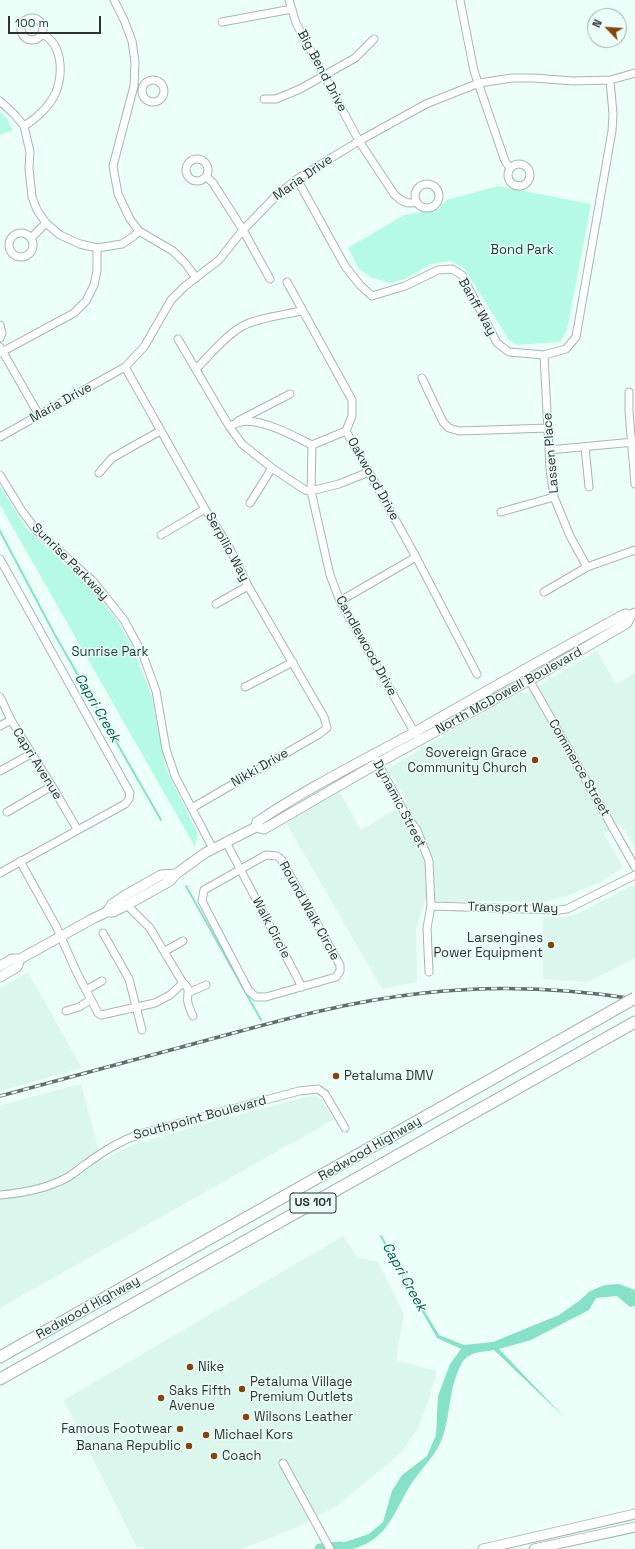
<!DOCTYPE html>
<style>
body{margin:0}
#map{position:relative;width:635px;height:1549px;overflow:hidden;background:#edfff9;font-family:"Space Grotesk",sans-serif}
canvas{display:block}
.north{position:absolute;left:587px;top:8px;width:40px;height:40px;box-sizing:border-box;background:#edfff9;border:1px solid #a0ada9;border-radius:50%;rotate:295deg;font-size:11px;font-weight:700;line-height:16px;text-align:center;color:#2c3331}
.north::after{content:'';display:block;margin:auto;width:14px;height:18px;background:#85440f;clip-path:polygon(50% 0,100% 100%,50% 72%,0 100%)}
.scale{position:absolute;left:8px;top:16px;width:93px;height:18px;box-sizing:border-box;border:2px solid #2c3331;border-top:0;padding-left:5px;font-size:12px;line-height:14px;white-space:nowrap;color:#2c3331;-webkit-text-stroke:3px #edfff9;paint-order:stroke}
</style>
<div id="map">
<canvas width="635" height="1549"></canvas>
<div class="north">N</div>
<div class="scale">100 m</div>
</div>
<script>
const c = document.querySelector('canvas').getContext('2d');
c.lineJoin = 'round';
function fill(path, color) {
  c.fillStyle = color;
  c.fill(path, 'evenodd');
}
function trace(path, color, width, dash) {
  c.strokeStyle = color;
  c.lineWidth = width;
  c.lineCap = dash ? 'butt' : 'round';
  c.setLineDash(dash || []);
  c.stroke(path);
}
function write(font, color, halo, rows, align = 'center') {
  c.font = font + ' "Space Grotesk",sans-serif';
  c.lineWidth = 3;
  c.setLineDash([]);
  c.textBaseline = 'middle';
  c.strokeStyle = halo;
  c.fillStyle = color;
  for (const [text, x, y, turn = 0] of rows) {
    c.save();
    c.translate(x, y);
    c.rotate((+turn || 0) * Math.PI / 180);
    c.textAlign = isNaN(turn) ? turn : align;
    if (halo) c.strokeText(text, 0, 0);
    c.fillText(text, 0, 0);
    c.restore();
  }
}
const built = new Path2D(`
 M597,651l19,33 19,-11v175l-15,-25 -16,11 19,33 -22,15 -32,13 -25,7 -55,-1 -44,1 -20,-2 -9,29 1,53 -35,7 -96,-166 54,-31 21,38 46,-28 -19,-33 68,-41 65,-36 6,1z
 M635,884v74l-47,24 -45,-3v-62l22,1 18,-7z
 M28,972l54,96 -82,23v-103z
 M81,1084l21,77 28,-15 81,-24 103,-27 8,4 11,21 -333,188v-203z
 M343,1236l14,21 21,5 26,52 -8,46 41,11 -7,25 -11,31 -18,26 -64,53 -42,22 -53,21h-93l-13,-3 -72,-146z`);
const green = new Path2D(`
 M0,112l6,5 7,13 -13,5z
 M498,186l93,18 -24,126 -7,12 -43,3 -8,-5 -45,-72 -14,-7 -19,3 -26,15 -15,4 -18,-5 -13,-9 -11,-21 56,-33 35,-6 7,-9z
 M0,486l26,42 63,58 26,31 17,29 20,51 14,72 32,65 -3,13 -195,-342z`);
const water = new Path2D(`
 M380,1238l59,97 25,10 29,-3 66,-27 20,-14 11,-10 15,-6 14,-1 16,6v16l-5,1 -13,-11 -21,2 -7,12 -58,30 -32,9 66,69 -71,-68c-11,2 -22,1 -30,10 -3,3 -4,8 -6,11 -9,21 -8,44 -15,65 -5,16 -17,28 -27,41 -21,28 -24,62 -64,72 -9,0 -19,0 -28,0l45,-15 14,-12 9,-31 10,-16 25,-19 9,-21 2,-39 12,-32 11,-15 -24,-11z`);
const stream = new Path2D(`
 M0,531l55,104 106,185
 M186,886l75,134
 M381,1236l17,31`);
const river = new Path2D(`
 M320,1549l20,-2`);
const minor = new Path2D(`
 M114,0l10,20 8,21 3,21 -1,24 -21,80 5,28 12,25 9,12 34,20 13,13 10,14
 M289,0l7,23 63,118 35,53c7,7 13,11 23,8
 M460,0l14,71 31,90 5,7
 M21 29a11 11 0 1 1 22 0a11 11 0 1 1-22 0Z
 M222,22l70,-13
 M142 91a11 11 0 1 1 22 0a11 11 0 1 1-22 0Z
 M264,99h12l24,-10 55,-31 19,-19
 M0,101l15,14 9,11 6,26 -1,16 3,29 5,13 9,13 14,12 20,9 17,4 25,-4 12,-8 5,-5
 M24,126c12,-7 26,-20 32,-34 7,-19 7,-48 -14,-58
 M186 170a11 11 0 1 1 22 0a11 11 0 1 1-22 0Z
 M508 175a11 11 0 1 1 22 0a11 11 0 1 1-22 0Z
 M206,176l7,7 30,47 27,49
 M297,179l48,87 15,19 12,11 33,-10 33,-16 14,-1 10,6 35,68 12,9 35,3 22,-6 10,-12 36,-206 1,-17 -3,-34
 M415 196a12 12 0 1 1 24 0a12 12 0 1 1-24 0Z
 M9 245a12 12 0 1 1 24 0a12 12 0 1 1-24 0Z
 M31,238l15,-15
 M287,282l65,118v16l-6,15 70,126 61,117
 M0,325l2,8 -2,5
 M178,339l51,87 13,18 30,24 33,22 6,1 19,84 10,26 77,136
 M0,347l39,68
 M0,353l74,-40 12,-12 8,-16 3,-14v-23
 M544,355l6,114 4,28 16,39 17,31
 M125,367l80,142 24,38 19,39 76,131 3,11 -8,6 -127,74
 M196,369c14,-14 28,-32 45,-42 15,-9 43,-12 60,-16
 M422,378l21,44 6,6 10,3 89,-3
 M629,392v19l6,73
 M238,421l52,-27
 M229,426c6,-2 13,-5 18,-5 21,1 47,15 65,24l34,-14
 M0,437l125,-70 19,-20 27,-47 13,-13 35,-27 24,-30 33,-34 21,-17 62,-38 67,-37 53,-21 33,-5h22l39,3 37,-1 25,-7
 M312,445l-1,46 28,-7 30,-12
 M585,447l4,40
 M549,450l85,-8
 M99,473l13,-15 48,-27
 M0,475l22,36 15,20 56,50 31,39 19,35 13,36 10,58 9,27 38,73
 M250,503l22,-35
 M501,512l53,-15
 M161,535l44,-26
 M0,559l130,234 -1,6 -4,5 -125,69
 M544,592l43,-25 48,-17
 M340,601l76,-44
 M216,604l32,-18
 M523,669l112,198
 M245,687l48,-25
 M0,697l11,23 41,66 25,43
 M0,726l11,-6
 M376,760l31,57 10,13 12,31 2,45 -4,22 2,44
 M0,771l31,-17
 M7,812l45,-26
 M226,842l76,145
 M266,855l11,1 4,3 59,106v6l-4,6 -70,20h-10l-7,-6 -47,-90 2,-11z
 M20,861l36,65 21,47 21,40 3,2 54,-12 15,-8 13,-12
 M127,905l23,23 33,55c9,6 3,12 5,20 1,4 3,9 5,13
 M431,906l127,4 9,-1 68,-34
 M103,933l26,46 13,51
 M165,951l18,-10
 M86,990l16,-9
 M190,992l16,-7
 M66,1011l13,-4 11,-7
 M0,1195c24,-2 47,-6 68,-18 7,-4 12,-9 18,-13 18,-13 35,-24 57,-31l156,-42 19,-2 7,5 20,34
 M283,1463l47,86`);
const major = new Path2D(`
 M256,827l8,2 114,-66 152,-83 97,-57 4,-8 4,-2
 M107,912l5,-8 12,-8 37,-21 15,-1
 M0,966l12,-7h8l74,-41 13,-6h6l14,-7 43,-24 6,-7 29,-21 51,-26 1,-5c50,-34 105,-61 158,-90 70,-40 139,-80 210,-118l6,1
 M0,977l17,-10 3,-8
 M483,1549l152,-35
 M534,1549l101,-22`);
const highway = new Path2D(`
 M0,1357l598,-338
 M0,1379l635,-357`);
const rail = new Path2D(`
 M0,1096c68,-18 136,-37 204,-55 73,-20 145,-40 220,-48 70,-8 142,-5 211,6`);
const highwayBridge = new Path2D(`
 M598,1019l37,-21`);
const markers = [
 [535,760,4,"#85440f"],
 [551,945,4,"#85440f"],
 [336,1076,4,"#85440f"],
 [190,1367,4,"#85440f"],
 [242,1389,4,"#85440f"],
 [161,1398,4,"#85440f"],
 [246,1417,4,"#85440f"],
 [180,1429,4,"#85440f"],
 [206,1435,4,"#85440f"],
 [189,1446,4,"#85440f"],
 [214,1456,4,"#85440f"]
];
const shields = [
 [313,1203,46]
];
const shieldNames = [
 ["US 101",313,1203]
];
const streetNames = [
 ["Big Bend Drive",322,71,62],
 ["Maria Drive",303,178,-35],
 ["Banff Way",477,307,61],
 ["Maria Drive",61,403,-29],
 ["Lassen Place",551,453,-95],
 ["Oakwood Drive",373,479,61],
 ["Serpilio Way",227,547,61],
 ["Sunrise Parkway",70,562,45],
 ["Candlewood Drive",366,646,61],
 ["North McDowell Boulevard",509,691,-29],
 ["Capri Avenue",37,764,58],
 ["Nikki Drive",260,768,-30],
 ["Commerce Street",579,768,60],
 ["Dynamic Street",399,804,62],
 ["Transport Way",513,908,1],
 ["Round Walk Circle",309,911,61],
 ["Walk Circle",271,928,62],
 ["Southpoint Boulevard",200,1118,-15],
 ["Redwood Highway",370,1149,-30],
 ["Redwood Highway",88,1308,-29]
];
const parkNames = [
 ["Bond Park",522,250],
 ["Sunrise Park",110,652]
];
const poiNames = [
 ["Sovereign Grace",527,753,"right"],
 ["Community Church",527,768,"right"],
 ["Larsengines",543,938,"right"],
 ["Power Equipment",543,953,"right"],
 ["Petaluma DMV",344,1076],
 ["Nike",198,1367],
 ["Petaluma Village",250,1382],
 ["Premium Outlets",250,1397],
 ["Saks Fifth",169,1391],
 ["Avenue",169,1406],
 ["Wilsons Leather",254,1417],
 ["Famous Footwear",172,1429,"right"],
 ["Michael Kors",214,1435],
 ["Banana Republic",181,1446,"right"],
 ["Coach",222,1456]
];
const waterNames = [
 ["Capri Creek",97,708,60],
 ["Capri Creek",404,1277,61]
];
fill(built, '#dbf6ed');
fill(green, '#b5fae5');
fill(water, '#86e1c7');
trace(stream, '#86e1c7', 2);
trace(river, '#86e1c7', 11);
trace(minor, '#a6b7b1', 9);
trace(major, '#a6b7b1', 11);
trace(highway, '#a6b7b1', 13);
trace(minor, '#fff', 7);
trace(major, '#fff', 9);
trace(highway, '#fff', 11);
trace(rail, '#636d69', 3.5);
trace(rail, '#edfff9', 2, [6]);
trace(highwayBridge, '#a6b7b1', 13, []);
trace(highwayBridge, '#fff', 11);
for (const [x, y, r, color] of markers) {
  const dot = new Path2D();
  dot.arc(x, y, r, 0, 2 * Math.PI);
  c.fillStyle = color;
  c.fill(dot);
  trace(dot, '#edfff9', 1.5);
}
for (const [x, y, w] of shields) {
  const box = new Path2D();
  box.roundRect(x - w / 2, y - 10, w, 20, 3);
  c.fillStyle = '#edfff9';
  c.fill(box);
  trace(box, '#2c3331', 1);
}
write('bold 12px', '#2c3331', null, shieldNames);
write('13px', '#2c3331', '#edfff9', streetNames);
write('13px', '#174136', '#edfff9', parkNames);
write('13px', '#2c3331', '#edfff9', poiNames, 'left');
write('italic 14px', '#095848', '#edfff9', waterNames);
</script>
